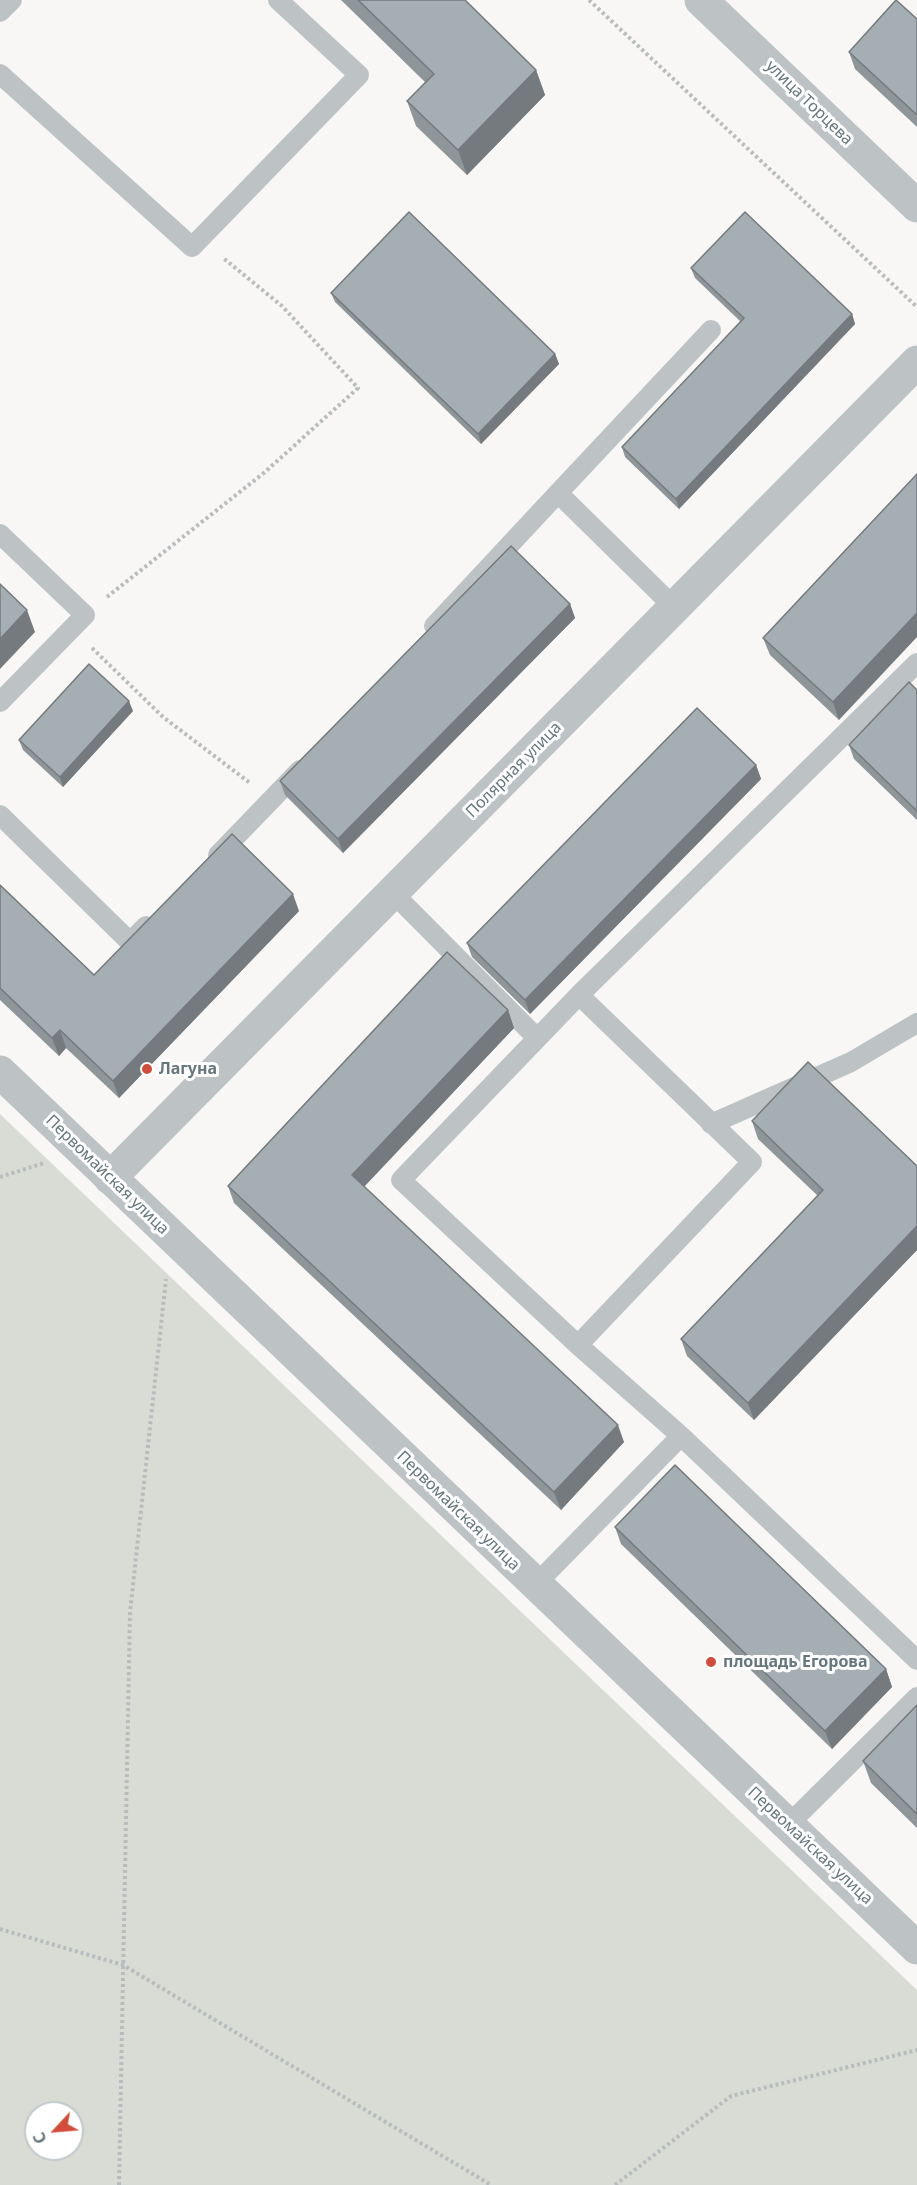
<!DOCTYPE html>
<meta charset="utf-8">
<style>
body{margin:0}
#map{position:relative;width:917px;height:2185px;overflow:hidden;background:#f8f7f5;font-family:"Noto Sans",sans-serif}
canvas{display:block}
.north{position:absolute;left:24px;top:2101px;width:60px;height:60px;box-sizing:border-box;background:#fff;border:2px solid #c2c8cb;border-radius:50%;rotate:244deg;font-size:16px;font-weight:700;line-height:24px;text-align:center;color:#66767d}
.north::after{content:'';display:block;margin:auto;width:21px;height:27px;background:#d34c3a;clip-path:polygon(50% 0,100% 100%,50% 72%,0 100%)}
</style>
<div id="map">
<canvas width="917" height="2185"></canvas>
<div class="north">С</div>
</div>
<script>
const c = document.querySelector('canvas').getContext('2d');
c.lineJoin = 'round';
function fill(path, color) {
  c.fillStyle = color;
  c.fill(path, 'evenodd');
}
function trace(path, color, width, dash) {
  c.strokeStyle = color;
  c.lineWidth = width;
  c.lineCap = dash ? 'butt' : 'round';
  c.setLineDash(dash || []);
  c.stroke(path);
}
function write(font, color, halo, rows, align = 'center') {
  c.font = font + ' "Noto Sans",sans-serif';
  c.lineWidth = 6;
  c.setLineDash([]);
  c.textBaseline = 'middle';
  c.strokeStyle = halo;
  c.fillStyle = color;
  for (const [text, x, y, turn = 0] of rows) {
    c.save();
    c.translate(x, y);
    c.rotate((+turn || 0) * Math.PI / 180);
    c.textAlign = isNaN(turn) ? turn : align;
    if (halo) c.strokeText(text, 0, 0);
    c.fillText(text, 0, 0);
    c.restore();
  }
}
const green = new Path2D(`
 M0,1114l917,876v195h-917zM36,2113h36v36h-36z`);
const path = new Path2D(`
 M589,0l328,307
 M107,597l158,-125 93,-84 -76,-82 -60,-49
 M92,648l71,69 87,66
 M0,1177l44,-14
 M0,1929l123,36 368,220
 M119,2185l11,-572 36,-334
 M615,2185l116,-89 186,-46`);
const service = new Path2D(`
 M0,12l12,-12
 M0,74l192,173 167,-172 -81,-75
 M0,534l85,81 -85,87
 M674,607l-116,-114 153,-163
 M434,626l124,-133
 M0,815l130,127 16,-16
 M218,855l82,-85
 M393,893l144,145
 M579,995l338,-332
 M711,1124l140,-62 66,-39
 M578,1345l174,-183 -173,-167 -178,185 177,165 103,91
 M535,1585l146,-149 236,224
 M787,1826l130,-129`);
const minor = new Path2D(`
 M701,0l216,206
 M110,1178l807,-816`);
const tertiary = new Path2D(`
 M0,1072l917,876`);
const wall = new Path2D(`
 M341,0h124l71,70 9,25 -78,80 -51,-49 -9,-25 18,-19z
 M917,19v108l-62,-58 -6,-17z
 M691,268l161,46 3,10 -176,185 -54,-52 -3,-10 119,-125 -46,-44z
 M331,293l224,61 4,10 -78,80 -146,-142z
 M917,474l-78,246 -69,-65 -7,-17z
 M570,604l5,14 -232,235 -58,-58 -5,-14z
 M917,690v130l-63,-61 -5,-14z
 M133,711l-70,76 -40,-37 -4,-10z
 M756,765l5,14 -231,235 -58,-57 -5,-14z
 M0,885l94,90 205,-64 -180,187 -53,-50 -7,8 -59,-56z
 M508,1010l6,18 -150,159 260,255 -63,68 -327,-307 -6,-17z
 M752,1121l165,45v84l-163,170 -67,-64 -6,-17 137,-143 -60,-57z
 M615,1527l271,142 6,18 -60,62 -211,-205z
 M917,1705v123l-46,-45 -8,-22z`);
const shadedWall = new Path2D(`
 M536,70l9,25 -78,80 -9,-25z
 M852,314l3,10 -176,185 -3,-10z
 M555,354l4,10 -78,80 -3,-10z
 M570,604l5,14 -232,235 -5,-14z
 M27,610l8,22 -35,37v-30z
 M917,613v24l-78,83 -6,-18z
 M129,701l4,10 -70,76 -3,-10z
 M756,765l5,14 -231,235 -5,-14z
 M293,894l6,17 -180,187 -6,-17z
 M508,1010l6,18 -156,165 -6,-18z
 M60,1030l6,18 -7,8 -7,-18z
 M917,1226v24l-163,170 -6,-17z
 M618,1425l6,17 -63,68 -7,-18z
 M886,1669l6,18 -60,62 -7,-18z`);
const building = new Path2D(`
 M358,0h107l71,70 -78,80 -51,-49 27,-27z
 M896,0l21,19v96l-68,-63z
 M409,212l146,142 -77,80 -147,-141z
 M745,212l107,102 -176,185 -54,-52 122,-129 -53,-50z
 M917,474v139l-84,89 -70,-64z
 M511,546l59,58 -232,235 -58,-58z
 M0,584l27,26 -27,29z
 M89,664l40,37 -69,76 -41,-37z
 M909,682l8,8v121l-68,-66z
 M697,708l59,57 -231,235 -58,-57z
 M232,834l61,60 -180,187 -53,-51 -8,8 -52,-50v-103l94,90z
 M447,952l61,58 -156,165 266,250 -64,67 -326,-306z
 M808,1062l109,104v60l-169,177 -67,-64 142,-149 -71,-69z
 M675,1465l211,204 -61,62 -210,-204z
 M917,1705v109l-54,-53z`);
const markers = [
 [147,1069,6,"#d34c3a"],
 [711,1662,6,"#d34c3a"]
];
const streetNames = [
 ["улица Торцева",809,103,44],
 ["Полярная улица",514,770,-45],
 ["Первомайская улица",107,1175,44],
 ["Первомайская улица",458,1511,44],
 ["Первомайская улица",810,1846,43]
];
const poiNames = [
 ["Лагуна",159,1069],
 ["площадь Егорова",723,1662]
];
fill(green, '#d8dcd5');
trace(path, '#b8bcbe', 4, [3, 3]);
trace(service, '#bdc2c5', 20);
trace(minor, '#bdc2c5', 33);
trace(tertiary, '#bdc2c5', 33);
fill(wall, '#8e9699');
fill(shadedWall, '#747a7d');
fill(building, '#a5aeb2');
trace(building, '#747a7d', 1.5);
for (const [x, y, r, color] of markers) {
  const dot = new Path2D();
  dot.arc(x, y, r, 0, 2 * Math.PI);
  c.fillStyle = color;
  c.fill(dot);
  trace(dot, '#fff', 2);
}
write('16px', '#66767d', '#fff', streetNames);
write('bold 16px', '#66767d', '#fff', poiNames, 'left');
</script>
